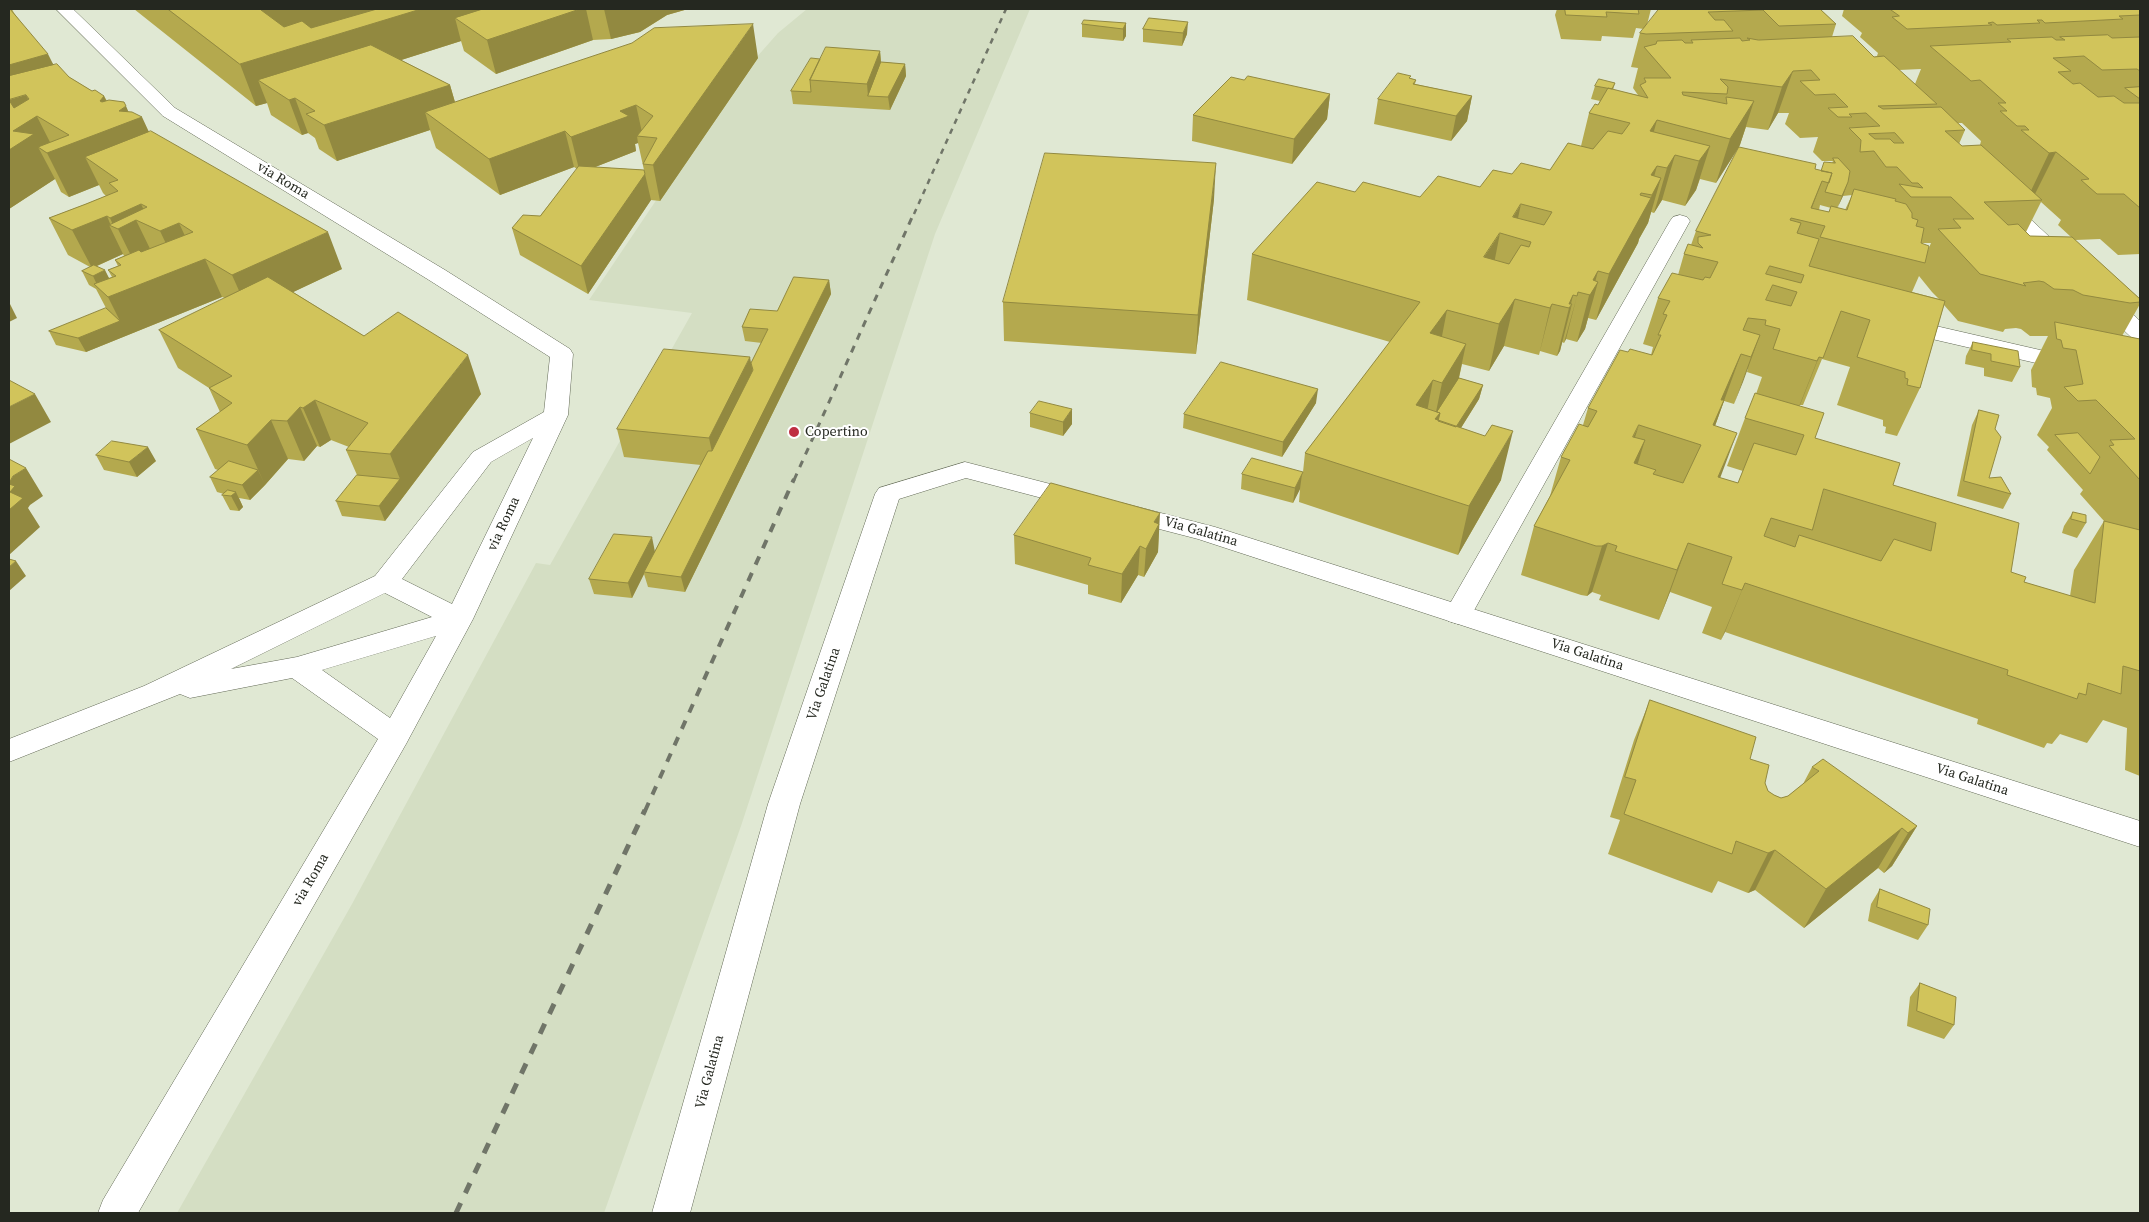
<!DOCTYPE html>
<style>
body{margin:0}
#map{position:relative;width:2149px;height:1222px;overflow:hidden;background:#e0e8d3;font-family:"Source Serif 4",serif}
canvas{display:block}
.frame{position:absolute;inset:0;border:10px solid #252820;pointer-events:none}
</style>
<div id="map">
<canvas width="2149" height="1222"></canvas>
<div class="frame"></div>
</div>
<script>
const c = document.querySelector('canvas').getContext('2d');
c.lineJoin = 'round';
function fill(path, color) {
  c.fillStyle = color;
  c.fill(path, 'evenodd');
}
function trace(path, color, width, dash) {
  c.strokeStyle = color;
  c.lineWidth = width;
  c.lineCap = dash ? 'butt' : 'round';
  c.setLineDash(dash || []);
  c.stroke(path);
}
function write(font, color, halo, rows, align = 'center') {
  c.font = font + ' "Source Serif 4",serif';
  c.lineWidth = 4;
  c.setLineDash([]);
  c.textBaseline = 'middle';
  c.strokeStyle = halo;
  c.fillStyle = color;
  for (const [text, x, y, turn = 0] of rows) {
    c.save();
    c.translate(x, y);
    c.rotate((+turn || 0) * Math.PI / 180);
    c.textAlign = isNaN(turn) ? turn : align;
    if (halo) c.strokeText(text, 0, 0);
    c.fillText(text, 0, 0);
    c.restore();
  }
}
const built = new Path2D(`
 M807,9h223l-95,225 -194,592 -137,387h-427l175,-309 184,-341 14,2 142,-252 -103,-13 68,-101 98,-140 23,-26z`);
const minor = new Path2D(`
 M1680,215l7,2 3,4 -218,393 -4,7 -10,3 -10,-3 -4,-7 226,-393 3,-4z
 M1901,318l239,55v14l-247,-57 -3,-5 3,-5z`);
const tertiary = new Path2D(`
 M56,9h17l102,99 270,162 125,79 3,5 -5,61 -95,204 -67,125 -268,469h-40l5,-13 275,-461 -86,-61 -102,20 -10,-4 -171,68v-23l135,-53 231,-110 98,-124 71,-40 6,-55 -121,-77 -266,-164zM533,438l-81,166 -50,-25 89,-117zM385,593l47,24 -135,40 -66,12zM436,636l-46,82 -68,-48z
 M2001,196l7,2 64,60 4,4 -4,4 -7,2 -7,-2 -64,-60 -3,-4 3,-4z
 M2103,291l8,2 29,28v19l-8,-2 -37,-35 -3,-5 3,-5z
 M965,462l124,32 4,6 -4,6 -9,2 -114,-30 -67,21 -99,305 -110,409h-38l116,-409 107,-310 4,-6z
 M1122,503l93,24 925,294v26l-942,-308 -85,-22 -4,-6 4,-6z`);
const railFar3 = new Path2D(`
 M914,214l92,-205`);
const railFar2 = new Path2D(`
 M794,480l120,-267`);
const railFar1 = new Path2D(`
 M645,811l149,-332`);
const rail = new Path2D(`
 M456,1213l189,-403`);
const wall = new Path2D(`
 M9,9h3l2,4 39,51 16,13 23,14 12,5 3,5 21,11 21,20 193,137 -49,23 71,44 117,58 -96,127 -43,-5 -6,-15 21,-26 -11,-25 3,-3 -18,-7 -11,7 -3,-1 -13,15 -16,-2 -23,26 -15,15 -11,-2 4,9 -4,4 -9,-1 -8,-15 2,-1 -7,-2 -7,-15 8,-7 -3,-1 -19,-40 24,-17 -11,-24 -31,-20 -19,-38 66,-32 -3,-1 -136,55 -30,-7 -7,-14 57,-23 -10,-19 -7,-4 -7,-14 8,-4 -22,-12 -19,-37 37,-14 20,-8 -3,-3 -4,-8 -30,12 -8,-5 -6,-13 -46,30zM123,254l1,2 -9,4 3,6 -10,4 4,7 -3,1 -12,-12z
 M134,9h554l-21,6 -27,17 -29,7 -18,1 -97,34 -32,-23 -3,-10 -60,19 49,25 5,17 303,-44 -98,143 -9,-1 -63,94 -68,-39 -8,-27 28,-12 37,-47 -3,-2 -74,28 -64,-47 -6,-18 -93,31 -18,-12 -4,-11 -7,-5 -6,2 -31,-20 -4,-12 -11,3zM638,143l6,27 -49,-3 41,-16 -1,-7z
 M1557,9h94l-4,16 12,-16h161l16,15 -4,13 42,20 3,-1 1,-3 -18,-16 2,-4 -20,-17 2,-7h296v245l-22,1 -18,-16 -25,1 65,59v5l-18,32 18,3v437l-15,-6 2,-42 -24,-8 -16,23 -27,-9 -8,10 -5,-1 -3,5 -67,-24 1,-5 -253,-87 -4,8 -19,-7 10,-26 -42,-15 -11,28 -60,-20 2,-5 -9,-3 -5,4 -6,-1 -60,-20 13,-49 16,-30 11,-39 22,-32 5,-17 40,-56 23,3 2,-8 -10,-3 15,-46 20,-23 6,-21 7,-9 5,-14 43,-84 -23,36 -16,-4 -4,11 -11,16 -23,-6 -8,13 -3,-1 -3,11 -9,16 -1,4 -42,77 -8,-2 -3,11 -8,13 -11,-3 -2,4 -2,-1 -2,9 -3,5 -17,-5 -1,4 -35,-9 -15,25 -27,-7 -3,14 24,7 -4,14 -18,29 40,52 -43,75 -159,-53 1,-13 -7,14 -52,-14 1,-15 61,-2 2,-19 85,-111 -143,-42 5,-46 103,-62 65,5 60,-10 32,-13 38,-4 31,-24 8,-33 9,-8 2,-4 -9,-2 4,-13 20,-3 -2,7 25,5 -5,-7 5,-20 -7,-1 9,-34 4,-4 -8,-1 -3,10 -31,-2 -1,5 -40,-2 -6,-24zM1921,69l-6,15 -16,-14zM1778,113h11l-4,11 15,14 18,-1 -5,15 9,9h11l-1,2 -11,8 -82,-24 7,-20 22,3zM1958,123h4l19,18 -1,4 -18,1 -3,-2 6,-14zM1852,195l-7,15 -8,-2 6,-12zM2041,202l20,18 -3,5 13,12 -41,-1 -4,-4zM1820,205l11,3 -2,4 -10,-2zM1921,243h10l-3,7zM1919,276l13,16 7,7 -27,-7zM1944,305l14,16 45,11 2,-3 11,-1 5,1 9,7h18l-17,34 1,17 4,1 1,7 13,3 2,10 -15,27 12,12 -2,3 36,40 -3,4 24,27 -30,49 -4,26 -46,-14 -131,-97 -78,-47 -16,-32 1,-1h3l19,-46 28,8 -13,38 46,15v6l3,1 -1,6 12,3 23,-48zM1748,367l-1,5 15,5 -6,17 -11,24 -18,48 16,5 -5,12 -18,-5 -5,-52 9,-25 10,3z
 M1149,18l38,16 -5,12 -39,-4v-13z
 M1126,23v13l-3,5 -41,-4v-13z
 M880,51l1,11 24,2 1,12 -16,34 -97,-6 -2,-13 29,-32z
 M1410,78l6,2 -1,4 57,12 -5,25 -16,20 -77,-17 4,-25z
 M1244,80l86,14 -3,25 -35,45 -100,-23 1,-26z
 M1214,199l-18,155 -192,-13 -1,-39z
 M829,280l2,14 -146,298 -37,-5 -4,-13 -12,24 -38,-4 -5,-15 66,-28 46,-86 -77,-8 -7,-28 134,-66 11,-20 -17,-2 -3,-14 35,-16z
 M1973,342l47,25 -8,15 -28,-6v-8l-19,-4 1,-8z
 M1316,403l-34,54 -99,-29 1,-14z
 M1979,410l10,68 22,16 -8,15 -46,-13 15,-71z
 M1030,413l42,11 -9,12 -33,-9z
 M96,455l60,6 -19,16 -33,-7z
 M2073,512l13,11 -9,15 -15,-5 2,-7z
 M1159,524l-1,28 -14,25 -6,-2 -17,28 -33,-9v-9l-73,-21 -1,-29z
 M1650,700l100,59 15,24 3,8 6,4 7,3 7,-2 15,-12 9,-17 105,59 -25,40 -8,7 -6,-5 -74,60 -49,-38 -7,3 -30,-12 -6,12 -104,-39 12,-34 -10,-3 24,-77z
 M1880,889l48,36 -10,15 -50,-19 3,-17z
 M1920,983l34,42 -10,14 -37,-13 3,-29z`);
const shadedWall = new Path2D(`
 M266,9h114l-104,42 -15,-41z
 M421,9h137l-103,9 6,23 -176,56 -27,-17 9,23 -11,3 -16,-42z
 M580,9h6l7,31 -97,34 -9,-34z
 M604,9h84l-21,6 -27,17 -29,7z
 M1188,22l-1,12 -5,12 1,-13z
 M1126,23v13l-3,5v-12z
 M753,24l5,34 -98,143 -7,-36z
 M880,51l2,24 -14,21 -1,-12z
 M48,54l20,40 -42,1 28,55 59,-22 -13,-27 4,-5 14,30 1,-15 7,-5 6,14 10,-3 20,43 -77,-3 14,28 -30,12 -22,-44 -9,-6 17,32 -46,30v-63l4,-15 -4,-18v-48z
 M905,64l1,12 -16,34 -2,-13z
 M1793,71l-15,42 -10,17 14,-43z
 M450,85l10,35 -35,-8 5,18 -93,31 -13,-36z
 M1330,94l-3,25 -35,45 2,-25z
 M1472,96l-5,25 -16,20 5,-25z
 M295,98l13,35 -6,2 -13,-35z
 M1754,101l-14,44 -24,38 14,-44z
 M636,105l7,32 -6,-1 1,7 -3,1 1,7 -56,22 -9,-36 49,-26z
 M1657,120l-12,44 5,-33z
 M565,131l9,36 -74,28 -11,-36z
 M1710,146l-14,44 -11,16 14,-45z
 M2056,152l-22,44 -6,1 21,-44z
 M1675,155l-13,45 -8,13 13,-45z
 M1216,163l-2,36 -18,155 2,-39z
 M1657,166l-8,29 2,-20z
 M645,174l6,26 -63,94 -7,-28z
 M1661,178l-13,45 -9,16 -1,4 -42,77 13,-46 41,-75 2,-4z
 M1822,181l-15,40 4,-13z
 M1848,182l-5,14 -6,13 5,-13z
 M141,204l11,23 -16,-7 18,37 -18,9 -18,-37 -4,-2 -4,-9z
 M1521,204l-7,33 -1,-20z
 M107,216l4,10 -2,-1 14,29 -31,14 -20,-38z
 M179,223l17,37 -18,9 -18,-38z
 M328,232l14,37 -93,44 -17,-38z
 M1500,233l-9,46 -7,-22z
 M205,259l17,38 -136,55 -8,-14 42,-17 -12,-24z
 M105,270l7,14 -13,5 -6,-13z
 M1598,271l-5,19 5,-8 -13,47 -8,13 16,-62z
 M829,280l2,14 -146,298 -4,-15z
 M1578,292l-12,47 -2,4 13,-47z
 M1573,295l-3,13 2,-4 -12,47 -3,5 12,-48v-4z
 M1515,299l-11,47 -15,25 10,-47z
 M9,302l8,16 -8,4z
 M1552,304l-12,47 -1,4 11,-47z
 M1447,310l-9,47 -8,-24z
 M1760,335l-17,47 -9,22 17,-47z
 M1466,344l-10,47 -24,40 10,-48z
 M1741,354l-34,94 -12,26 26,-74z
 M468,355l13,39 -96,127 -6,-15 21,-27 -10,-25z
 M750,357l5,28 -40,81 -6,-28z
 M1819,357l-19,48 -2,4 19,-48z
 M1433,380l-9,48 -8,-23z
 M1483,385l-4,14 -45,72 3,-14z
 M1318,389l-2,14 -34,54 1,-15z
 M35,394l16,28 -42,22v-37z
 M315,400l16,40 -11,7 -17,-39z
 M300,407l17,39 -13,15 -17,-40z
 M1072,409v15l-9,12v-14z
 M271,420l17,39 -23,26 -18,-40z
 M1639,425l-16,49 10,-37z
 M1513,431l-12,49 -43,75 11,-49z
 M1737,433l-18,48 -1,-4z
 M1645,440l-15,49 4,-26z
 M148,447l8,14 -19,16 -8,-15z
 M26,468l17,28 -13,9 -2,3 12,19 -31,28v-45l1,-18 -1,-9 4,-7z
 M258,470l7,15 -15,15 -8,-15z
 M1302,474l-2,15 -7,14 2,-15z
 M236,492l7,15 -4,4 -8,-15z
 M1160,513l-2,39 -14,25 2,-28 8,-27z
 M652,537l3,15 -11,20v2l-12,24 -4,-15z
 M1608,543l-16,49 -5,4 15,-50z
 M1688,543l-18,49 -11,28 18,-50z
 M1140,546l-2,29 -17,28 1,-29z
 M16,561l10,15 -17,15v-24z
 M1745,583l-20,49 -4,8 21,-50z
 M1917,826l-25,40 -8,7 24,-40z
 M1902,828l-24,40 -74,60 22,-39z
 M1775,850l-20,40 -7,3 20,-40z`);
const building = new Path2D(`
 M9,9h1l38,45 -39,11z
 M168,9h98l-5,1 23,17 18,-6 9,7 66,-19h44l-181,55z
 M483,9h97l-93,31 -32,-22z
 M1565,9h73l1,5 -33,-2 1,5 -41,-2z
 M1659,9h161l16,15 -57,2 -16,-16 -55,2 7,8h9l9,11 -87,3 -6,-1z
 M1890,9h250v6l-21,1 4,3 -78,4 -3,-3h-5l3,3 -43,2 -4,-3 -5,1 4,2 -85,4 -15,-12 7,-1z
 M1149,18l39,4 -5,11 -40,-4z
 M1084,20l42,3 -3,6 -41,-5z
 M753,24l-100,141 -10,-1 14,-26 -20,-2 16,-20 -17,-11 -16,6 9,5 -58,21 -6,-6 -76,28 -64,-47 207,-69 22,-15z
 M2108,35l4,3 28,-1v34l-3,-2 -35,1 -18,-14 -31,2 18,13 -13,1 15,12 7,-1 18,14 16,-1 10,7h16v105l-16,-14h-27l-16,-14 8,-1 -33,-27 -7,1 -28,-23h8l-4,-4h-8l-17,-15h7l-9,-8h8l-26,-23 -9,1 -41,-35 81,-4 -4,-3 45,-2 4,3h9l-5,-3z
 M1853,36l21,21 10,-1 53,48 -59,2 5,3 58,-2 24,23 -20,1 17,15 19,-1 61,55 -58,2 24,23 10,-1 12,12 42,1 68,62v3l-10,1 -47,-8 -10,-5 -19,-1 -10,-7 -5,-1 -16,2 3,3 -46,-12 -42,-45 23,-1 -8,-9h21l-23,-22h-40l-12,-13 24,4 -5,-5h-6l-15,-16h-11l-12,-16 -14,1 1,-12 -12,-12 31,-2 -14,-13 -17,1 3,3h-14l-10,-9 20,-1 -13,-13 -20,1 -15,-14 20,-1 -9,-10 -18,1 -11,16 -62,-8 8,8 -1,7 -45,-2 1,3 44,9 -1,-7 28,4 -24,38 -73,-19 -7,11 60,15 -11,15 -24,-6 -8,13 -10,-2 -6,9 10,3 -9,17 -11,-2 -1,2 11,3 -42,76 -11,-3 -5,9 5,2 -8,13 -12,-3 -1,4 -4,-1 -4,9h3l-3,4 -17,-4 -2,4 -35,-9 -16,25 -52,-14 -17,23 36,11 -24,39 -9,-3 -17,25 24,8 -5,6 50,17 7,-11 21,6 -44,75 -164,-53 115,-151 -168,-48 65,-72 38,10 8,-10 57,15 18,-21 42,11 13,-17 19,4 9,-11 29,7 18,-27 25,6 15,-18 14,3 8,-11 -41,-10 6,-9 3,1 10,-17 40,10 -8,-13 6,-3 -2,-4h27l-27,-31 12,-3 1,-3 25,-1 3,3h8l-2,-3 49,-2 2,3 8,-1 -3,-2 11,2zM1895,133l9,10h-10l-4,-4h-15l-6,-5zM1521,204l31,8 -8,13 -31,-8zM1500,233l31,9 -2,5 -8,-2 -12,19 -25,-7z
 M371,45l79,40 -126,40 -18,-11 9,-3 -20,-13 -6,2 -31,-20z
 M826,47l54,4 -13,33 -57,-4z
 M811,58l9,1 -10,21 1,12 -20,-1z
 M881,62l24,2 -17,33 -20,-1z
 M57,64l12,13 23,14 3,-1 9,6 -4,5 2,1 7,-2 15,2 2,4 -7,5 13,1 10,5 -95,36 -9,-6 31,-12 -32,-19 -24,15 21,3 -25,16v-74zM26,95l3,4 -15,9 -5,-8z
 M1398,73l13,3 -2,2 7,2 -3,4 59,12 -16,20 -78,-17z
 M1248,76l82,18 -36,45 -101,-24 38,-38 13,3z
 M1599,79l16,4 -3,6 -17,-3z
 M2140,87v12l-15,-11z
 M151,131l177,101 -96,43 -27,-16 -97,38 -14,-13 22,-8 -8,-6 13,-5 -6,-5 24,-10 2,2 52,-20 -14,-9 -19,8 -24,-11 -18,9 -9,-4 38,-18 -6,-3 -31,14 -3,-2 -35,14 -23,-12 37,-14 32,-13 -9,-8 9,-3 -33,-23z
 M1739,147l77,17 -1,5 17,4 -3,10 -7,-2 -11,27 18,4 2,-6 16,4 7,-21 42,10 -1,2 11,3 6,9v5l6,2 -2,6 8,2 -3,15 8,3 -4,17 -105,-26 5,-11 -34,-8 -1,2 11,3 -4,10 22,6 -10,27 136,35 -25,87 -13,-3 1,-6 -3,-1v-6l-48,-15 13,-37 -29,-9 -18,47 -4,-1 -2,4 -44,-12 7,-20 -15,-4 1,-5 -18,-2 -5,12 17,5 -9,22 -10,-3 -20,46h3l-11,25 24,8 -19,44 20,6 16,-40 42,12 8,-20 -59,-17 10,-25 69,20 -9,25 85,25 -7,22 126,38 -8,49 15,5 -2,5 71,21 9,-82 36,9v141l-17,-5 -2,28 -33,-11 -2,12 -7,-2 -2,6 -70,-24 1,-5 -263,-87 -3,7 -20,-6 10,-27 -44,-14 -11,27 -62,-19 2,-5 -9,-3 -6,3h-6l-62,-20 36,-66 -9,-3 18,-33 9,3 9,-16 -9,-3 32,-58 8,2 2,-3 22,6 9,-20h-3l9,-20 -4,-1 7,-13 -12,-3 14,-25 31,7 2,-3 5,1 8,-16 -34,-8 4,-10 15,4 -5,-5v-6l13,-2 -15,-4zM1770,266l34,9 -3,8 -35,-9zM1773,285l24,7 -6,14 -25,-6zM1639,425l62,20 -18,38 -30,-9 3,-4 -22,-7 11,-23 -12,-3zM1824,489l112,34 -5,28 -37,-12 -13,22 -82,-26 -4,12 -31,-11 7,-18 41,12z
 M1045,153l171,10 -18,152 -195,-13z
 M1833,158h5l12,13 -2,11 -6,14 -17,-4 7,-19 -11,-2 3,-9 11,1z
 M579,166l65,4 1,4 -64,92 -69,-38 11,-13 17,1z
 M94,265l11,5 -12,6 -11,-5z
 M268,277l96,59 34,-24 70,43 -78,99 -44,-4 22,-27 -53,-23 -12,8 -3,-1 -13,14 -16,-1 -24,25 -51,-16 36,-26 -23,-15 23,-12 -73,-46z
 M794,277l35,3 -148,297 -37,-5 64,-121h4l41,-81 -2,-7 17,-34 -26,-2 8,-18 27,2z
 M106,308l14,13 -42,17 -29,-7z
 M2055,322l85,17v141l-31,-34 5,-1 -4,-5 25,-1 -39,-39 -18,1 -14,-14 19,-3 -7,-34 -13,-2 -2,-8 -4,-1z
 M1973,342l45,9 2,16 -29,-6v-7l-19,-4z
 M664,349l86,8 -41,81 -92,-9z
 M1221,362l97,27 -35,53 -99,-28z
 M1459,378l24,7 -27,42 -18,-6 2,-8 -3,-1z
 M9,380l26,14 -26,13z
 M1039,401l33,8 -9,13 -33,-9z
 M1979,410l20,5 -4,14 6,8 -12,41 12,-1 10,17 -47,-13z
 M2078,433l22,24 -10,17 -35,-39z
 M112,441l36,6 -19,15 -33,-7z
 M1252,458l51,14 -8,16 -53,-14z
 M9,459l17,9 -13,8 -4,7z
 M229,461l29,9 -16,15 -32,-8z
 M357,475l43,4 -21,27 -43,-5z
 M1051,483l109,30 -6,9 5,2 -13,25 -6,-3 -18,28 -34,-9 3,-7 -77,-23z
 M9,484l6,2 -5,6 13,6 -14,12z
 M228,490l8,2 -5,4 -9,-1z
 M2073,512l13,3v8l-15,-4z
 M614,534l38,3 -24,46 -39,-4z
 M9,559l7,2 -7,6z
 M1650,700l106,37 -6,22 19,6 -4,18 3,8 6,4 7,3 7,-2 31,-25 -7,-4 11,-8 94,67 -9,7 -6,-5 -76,61 -51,-39 -7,3 -32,-12 -4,13 -108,-40 12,-34 -11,-3z
 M1880,889l50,20 -2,16 -51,-18z
 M1920,983l36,14 -2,28 -37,-14z`);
const markers = [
 [794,432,6,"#bf2e42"]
];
const streetNames = [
 ["via Roma",283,181,31],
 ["via Roma",504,524,-65],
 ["Via Galatina",1201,532,16],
 ["Via Galatina",1587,655,18],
 ["Via Galatina",824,684,-71],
 ["Via Galatina",1972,780,18],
 ["via Roma",311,880,-60],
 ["Via Galatina",710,1072,-75]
];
const poiNames = [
 ["Copertino",805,432]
];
fill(built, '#d4dec3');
trace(minor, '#626956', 1);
trace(tertiary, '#626956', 1);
fill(minor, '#fff');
fill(tertiary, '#fff');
trace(railFar3, '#707568', 2.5, [5.5, 5.5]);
trace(railFar2, '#707568', 3, [7, 7]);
trace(railFar1, '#707568', 4, [9, 9]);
trace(rail, '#707568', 5, [11, 11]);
fill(wall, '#b4a94e');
fill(shadedWall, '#928940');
fill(building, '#d1c45b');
trace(building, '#928940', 1);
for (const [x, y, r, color] of markers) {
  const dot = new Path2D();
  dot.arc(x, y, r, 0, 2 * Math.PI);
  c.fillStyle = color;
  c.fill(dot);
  trace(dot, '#fff', 2);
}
write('14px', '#252820', '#fff', streetNames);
write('14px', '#252820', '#fff', poiNames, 'left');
</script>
